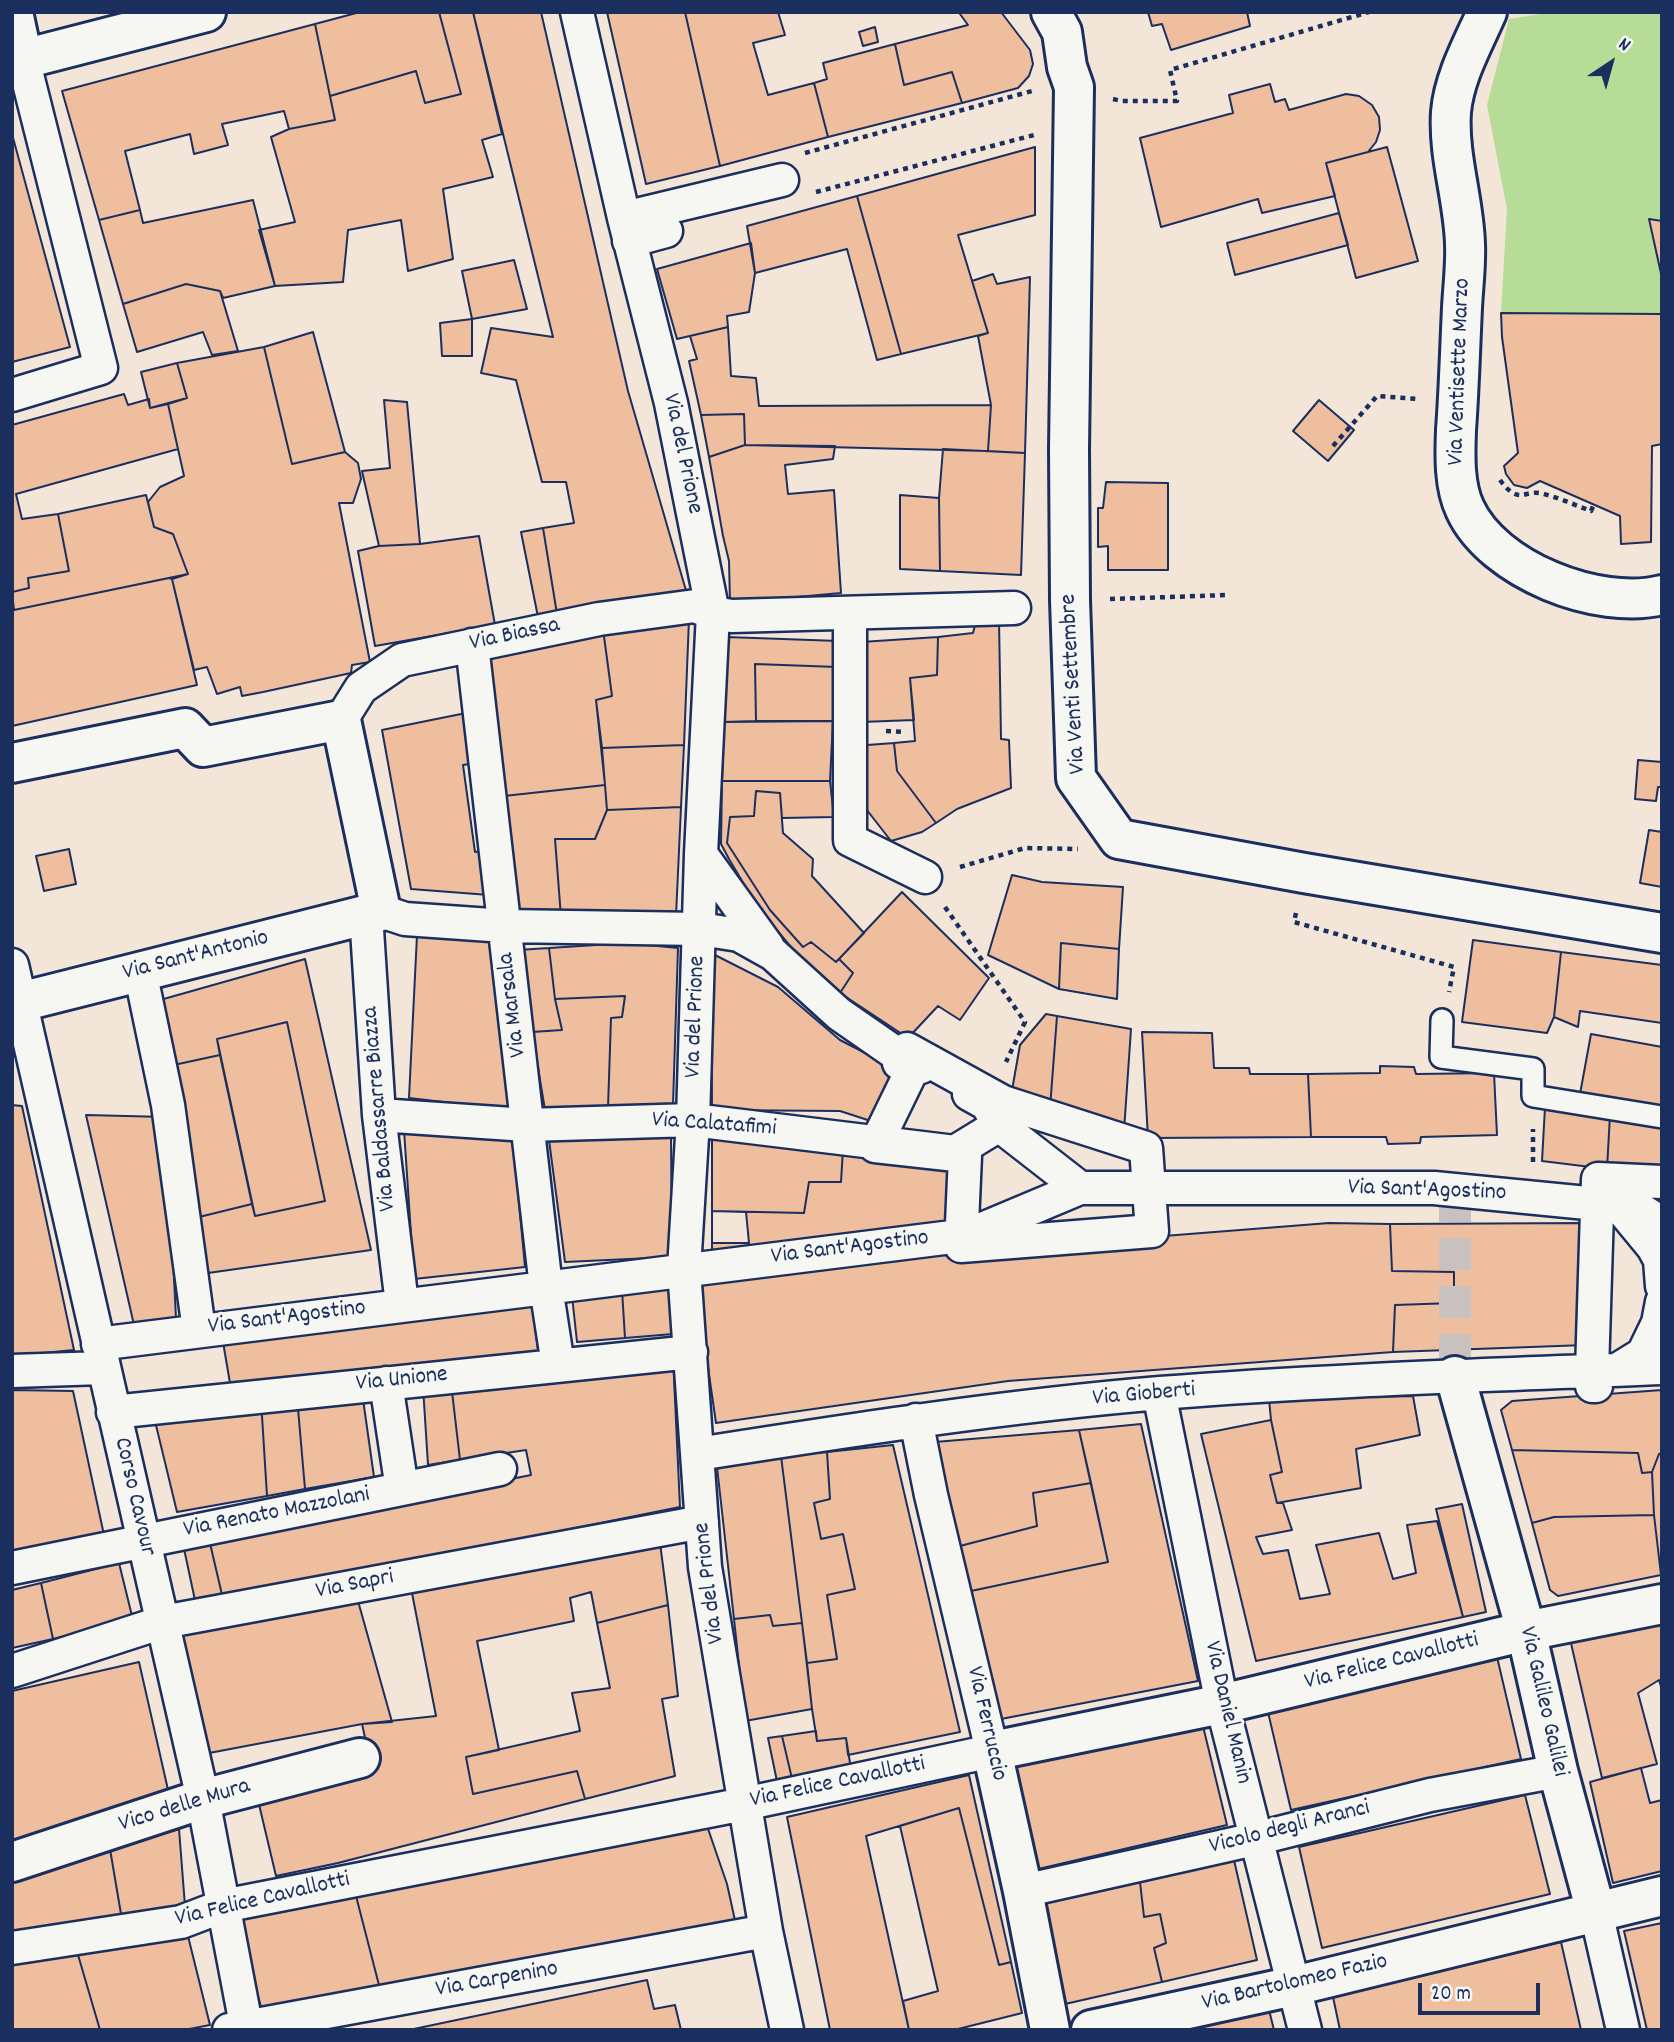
<!DOCTYPE html>
<style>
body{margin:0}
#map{position:relative;width:1674px;height:2042px;overflow:hidden;background:#f4e5d9;font-family:Dekko,sans-serif}
canvas{display:block}
.frame{position:absolute;inset:0;border:14px solid #1b2f5e;pointer-events:none}
.north{position:absolute;left:1576px;top:28px;width:70px;height:70px;-webkit-text-stroke:5px #f6f6f2;paint-order:stroke;rotate:36deg;font-size:19px;font-weight:700;line-height:28px;text-align:center;color:#1b2f5e}
.north::after{content:'';display:block;margin:auto;width:24px;height:32px;background:#1b2f5e;clip-path:polygon(50% 0,100% 100%,50% 72%,0 100%)}
.scale{position:absolute;left:1418px;top:1983px;width:122px;height:32px;box-sizing:border-box;border:4px solid #1b2f5e;border-top:0;padding-left:9px;font-size:21px;line-height:24px;white-space:nowrap;color:#1b2f5e;-webkit-text-stroke:5px #f6f6f2;paint-order:stroke}
</style>
<div id="map">
<canvas width="1674" height="2042"></canvas>
<div class="frame"></div>
<div class="north">N</div>
<div class="scale">20 m</div>
</div>
<script>
const c = document.querySelector('canvas').getContext('2d');
c.lineJoin = 'round';
function fill(path, color) {
  c.fillStyle = color;
  c.fill(path, 'evenodd');
}
function trace(path, color, width, dash) {
  c.strokeStyle = color;
  c.lineWidth = width;
  c.lineCap = dash ? 'butt' : 'round';
  c.setLineDash(dash || []);
  c.stroke(path);
}
function write(font, color, halo, rows, align = 'center') {
  c.font = font + ' Dekko,sans-serif';
  c.lineWidth = 6;
  c.setLineDash([]);
  c.textBaseline = 'middle';
  c.strokeStyle = halo;
  c.fillStyle = color;
  for (const [text, x, y, turn = 0] of rows) {
    c.save();
    c.translate(x, y);
    c.rotate((+turn || 0) * Math.PI / 180);
    c.textAlign = isNaN(turn) ? turn : align;
    if (halo) c.strokeText(text, 0, 0);
    c.fillText(text, 0, 0);
    c.restore();
  }
}
const green = new Path2D(`
 M1552,12h110v209l-13,-1 13,58v36l-161,-1 6,-104 -20,-104 22,-86z`);
const building = new Path2D(`
 M360,12h79l22,82 -36,9 -9,-32 -86,25 -15,-72z
 M439,12h34l29,122 -20,6 11,37 -50,12 10,70 -45,12 -7,-51 -53,10 -5,52 -68,4 -16,-56 36,-8 -24,-85 18,-8 46,-9 -5,-24 86,-25 9,32 36,-9z
 M473,12h68l87,379 59,203 -130,20 -14,-86 31,-5 -8,-41h-24l-26,-102 -35,-7 10,-45 62,9z
 M607,12h78l35,154 -74,18z
 M685,12h93l7,23 -32,8 15,52 46,-12 14,54 -108,29z
 M963,12h38l29,38 3,14 -4,12 -11,12 -56,15 -10,-31 -48,13 -9,-41 73,-19 -8,-11z
 M1148,12h99l3,14 -79,24 -9,-26 -10,2z
 M315,24l20,96 -46,9 -5,-18 -62,13 6,21 -34,9 -4,-20 -65,17 15,59 -41,10 -37,-129z
 M875,27l3,15 -15,4 -4,-14z
 M895,44l9,41 48,-13 10,31 -134,34 -14,-54 13,-4 -4,-16z
 M1270,84l5,18 10,-3 4,11 57,-16 13,2 13,9 7,12 1,13 -4,12 -8,10 -42,11 9,33 -73,17 -4,-14 -97,28 -21,-89 93,-25 -4,-18z
 M12,134l58,213 -58,15z
 M1035,147v68l-77,20 30,98 -87,21 -44,-158z
 M1387,147l31,114 -62,17 -30,-115z
 M857,196l44,158 -24,6 -30,-111 -92,24 -8,-47z
 M253,200l22,86 -52,12 -3,-7 -34,-7 -63,20 -24,-84 41,-10 3,13z
 M1339,213l9,32 -113,30 -8,-32z
 M1649,219l13,2v57z
 M751,243l4,30 -6,39 -22,4 1,11 -51,12 -20,-70z
 M514,260l13,49 -55,10 -10,-48z
 M993,274l4,10 33,-7 -5,176 -37,-2 3,-46 -13,-69 10,-3 -16,-52z
 M186,284l34,7 18,60 -26,4 -9,-23 -66,20 -14,-48z
 M1501,313l161,1v130l-10,2 -1,96 -30,2 -1,-28 -80,-35 -13,7 -13,-3 -8,-11 -2,-8 14,-13 -16,-116z
 M472,319v37h-30l-2,-33z
 M728,327l3,49 25,2 3,28 232,-1 -3,46 -243,-6 -1,-31 -43,1 -12,-54 8,-2 -7,-23z
 M313,332l32,120 -53,12 -28,-117z
 M264,347l28,117 53,-12 13,11 3,16 -8,24h-14l31,159 -18,3 -1,8 -88,19 -21,4 -2,-9 -23,7 -10,-27 -13,3 -22,-91 16,-5 -15,-40 -19,-7 -6,-25 12,-15 24,-11 -16,-72 19,-6 -10,-35z
 M177,363l10,35 -37,10 -9,-36z
 M124,394l4,11 21,-6 1,9 18,-4 10,45 -162,45 6,25 36,-5 11,57 -41,7 1,10 -17,4v-167z
 M384,400l23,2 13,142 -41,2 -17,-75 28,-3z
 M1319,400l35,30 -26,31 -35,-30z
 M744,414l1,31 -36,12 -8,-42z
 M745,445l90,1 -2,13 -48,6 3,29 46,-4 7,103 -111,10 -1,-42 -6,-25 -14,-79z
 M943,449l82,4 -4,122 -81,-4 -1,-73z
 M1106,482l62,1v87h-60v-24l-10,1v-39h5z
 M146,495l8,32 19,7 15,40 -174,36 -2,-18 17,-4 -1,-10 41,-7 -11,-57z
 M900,495l39,3 1,73 -40,-2z
 M543,528l14,86 -19,3 -17,-85z
 M479,536l16,89 -120,21 -17,-95 21,-5 41,-2z
 M169,578l3,1 25,106 -185,41v-122l2,6z
 M689,619l-5,126 -82,3 -6,-48 16,-4 -9,-67z
 M999,620l2,119 8,1 2,48 -54,21 -21,14 -39,-52 -3,-28 21,-2 -5,-63 27,-3 1,-38 35,-4 2,-8z
 M603,629l9,67 -16,4 9,85 -101,11 -20,-143z
 M726,637l113,4 -2,26 -82,-3 1,57 -32,1z
 M938,637l-1,38 -27,3 4,42 -53,2v-80z
 M755,664l82,3 -4,54h-77z
 M466,713l9,50 -12,2 12,87 7,-1 7,44 -78,-6 -29,-159z
 M833,721l-3,60h-108l2,-59z
 M894,743l3,28 39,52 -14,9 -31,9 -35,-45 -2,-50z
 M684,745l-3,62 -74,3 -5,-62z
 M1638,760l24,2v25h-4l-2,14 -21,-2z
 M722,781h108l4,36 -52,1 -2,-25 -24,-2 -2,25 -24,1 -3,26 43,67 33,37 8,-5 25,20 3,-3 14,14 -13,20 -49,-46 -33,-39 -29,-49 -8,-15z
 M605,785l2,25 -12,29h-40l6,78h-43l-14,-121z
 M756,791l24,2 3,40 30,26 -1,17 52,57 -28,29 -25,-20 -8,5 -33,-37 -43,-67 3,-26 24,-1z
 M681,807l-5,109 -115,1 -6,-78h40l12,-29z
 M1649,830l13,2v55l-22,-4z
 M69,849l7,35 -32,7 -8,-35z
 M1012,875l30,7 81,5 -4,62 -58,-6 -2,46 -71,-34z
 M902,892l87,86 -29,42 -22,-14 -30,32 -68,-45 13,-20 -14,-14z
 M417,935l79,6 16,169 -103,-12z
 M1473,940l88,12 -7,65 -7,16 -85,-11z
 M627,943l51,5 -5,157 -65,3 3,-90 11,-1 3,-21 -70,3 -6,-51z
 M1061,943l58,6 -2,50 -58,-10z
 M549,948l6,51 7,31 -30,2 -14,-82z
 M1561,952l101,13v58l-82,-12 -2,16 -24,-10z
 M711,953l67,34 62,53 66,34 -26,50 -40,-13 -128,-1z
 M305,959l66,291 -163,23 -9,-56 53,-13 3,12 70,-15 -38,-179 -70,17 3,16 -51,11 -16,-64z
 M625,996l-3,21 -11,1 -3,90 -63,2 -13,-78 30,-2 -7,-31z
 M1046,1014l11,2 -7,92 -39,-12 9,-51z
 M1057,1016l74,13 -7,102 -74,-23z
 M287,1022l38,179 -70,15 -38,-177z
 M1142,1032l70,1 2,35h35l1,6h58l3,63 -163,1z
 M1591,1034l71,13v65l-82,-18z
 M220,1055l32,149 -53,13 -30,-151z
 M1380,1066l34,1 2,7 78,-1 3,62 -76,2 -1,6 -32,1 -2,-7h-75l-3,-63 72,-1z
 M12,1105l10,1 52,244 -62,6z
 M1545,1107l65,8 -3,54 -65,-8z
 M86,1115l80,2 10,201 -42,7z
 M1610,1115l52,6v55l-55,-7z
 M404,1130l109,8 12,129 -111,12z
 M671,1135l1,122 -107,5 -16,-122z
 M712,1135l131,14 -2,33h-32l-5,31 -92,-2z
 M843,1149l115,11 -2,67 -244,26v-42l92,2 5,-31h32z
 M712,1211l34,1 3,31h-37z
 M1329,1223l61,1 2,47 62,1v31l-59,2 -2,47 -385,29 -292,42 -20,-139 300,-38 66,-2z
 M1589,1223l-3,122 -193,7 2,-47 59,-2v-31l-62,-1 -2,-47z
 M670,1285l3,49 -48,4 -3,-48z
 M622,1290l3,48 -48,4 -5,-46z
 M532,1300l6,51 -178,20 -129,18 -8,-47z
 M673,1356l7,151 -457,92 -14,-60 322,-64 -5,-25 -66,10 -9,-77z
 M451,1383l9,77 -32,5 -5,-78z
 M12,1390l61,1 31,144 -92,23z
 M1662,1390v63l-3,1 -7,18 -10,1 -4,-20 -126,-3 -11,-40 11,-9z
 M362,1392l12,85 -69,12 -8,-92z
 M1413,1396l7,39 -64,14 5,39 -84,15 -7,-28 12,-3 -11,-52 -2,-21z
 M297,1397l8,92 -38,7 -6,-96z
 M261,1400l6,96 -90,16 -23,-95z
 M1271,1420l11,52 -12,3 7,28h6l9,27 -36,7 7,17 25,-4 12,49 30,-5 -14,-49 63,-12 14,46 23,-6 -9,-48 30,-4 26,96 -207,44 -55,-227z
 M1141,1424l57,257 -197,38 -30,-128 137,-29 -29,-132z
 M1079,1430l12,53 -58,10 4,33 -77,20 -25,-104z
 M893,1445l67,287 -112,23 -2,-17 -29,3 -5,-32 -5,-46 30,-4 -10,-64 28,-6 -12,-55 -22,5 -7,-36 16,-4 -3,-47z
 M1512,1450l126,3 4,20 10,-1 2,43 -100,2 -22,6z
 M827,1452l3,47 -16,4 7,36 22,-5 12,55 -28,6 10,64 -30,4 -26,-207z
 M1662,1453v122h-1l-7,-60 -2,-43 7,-18z
 M781,1456l21,167 -29,3 -3,-11 -36,4 -17,-152z
 M1091,1483l17,79 -137,29 -11,-45 77,-20 -4,-33z
 M1462,1504l24,108 -23,5 -27,-108z
 M1654,1515l7,60 -103,21 -8,-6 -18,-67 22,-6z
 M659,1535l9,70 -71,18 -6,-31 -21,6 4,23 -97,20 22,109 -33,7 7,37 104,-23 8,28 -247,64 -62,13 -19,-80 116,-22 -11,-50 74,-8 -25,-128z
 M209,1539l14,60 -27,6 -13,-61z
 M119,1563l14,57 -80,19 -12,-56z
 M41,1583l12,56 -41,9v-58z
 M358,1601l34,121 -30,2 -158,30 -28,-126z
 M668,1605l10,91 -16,3 13,77 -90,23 -8,-28 -104,23 -7,-37 114,-26 -8,-38 38,-5 -13,-65z
 M770,1615l3,11 29,-3 10,86 -67,12 -11,-102z
 M1662,1620v70l-3,-10 -21,13 19,71 -55,14 -32,-139z
 M1497,1657l24,102 -230,51 -24,-102z
 M139,1662l32,141 -159,45v-157z
 M1202,1722l25,103 -193,45 -23,-102z
 M816,1731l1,10 29,-3 5,31 -58,14 -11,-47z
 M782,1736l11,47 -15,3 -10,-48z
 M1641,1768l9,35 12,-3v71l-49,12 -23,-101z
 M969,1775l42,187 -12,3 -40,-157 -93,28 43,194h-79l-43,-213z
 M1525,1795l25,99 -228,54 -23,-101z
 M959,1808l40,157 12,-3 11,51 -68,17h-45l-6,-29 35,-10 -38,-165z
 M705,1820l22,64 9,41 -356,64 -24,-93z
 M179,1829l6,77 -63,14 -12,-71z
 M110,1849l12,71 -110,15v-56z
 M1234,1860l23,100 -95,22 -8,-34 12,-5 -6,-29 -16,3 -4,-35z
 M1140,1882l4,35 16,-3 6,29 -12,5 8,34 -97,22 -23,-100z
 M356,1896l24,93 -118,21 -31,-102z
 M1662,1923v107h-15l-23,-99z
 M186,1928l24,97 -26,5h-84l-24,-82z
 M1561,1942l20,88h-241l-7,-33z
 M76,1948l24,82h-88v-66z
 M647,1980l7,29 21,-4 6,25h-272z
 M1269,2010l5,20h-90z`);
const pedestrianTunnel = new Path2D(`
 M1455,1190v186`);
const path = new Path2D(`
 M1113,99l9,2h55l-7,-31 199,-58
 M805,153l227,-62
 M816,192l218,-57
 M1333,446l44,-50 41,3
 M1500,480c20,27 24,8 44,14 15,4 31,11 47,17l3,-7
 M1110,599l118,-4
 M886,731l20,1
 M960,867l65,-19 53,1
 M945,907l80,115 -19,40
 M1296,913l-2,9 160,45 -5,25
 M1533,1162v-33`);
const service = new Path2D(`
 M1442,1020l-1,37 92,12v27l129,21`);
const pedestrian = new Path2D(`
 M577,12l47,206 47,185 42,210 -12,241 -8,266 -9,149 21,298 61,364 21,99
 M624,218l158,-38
 M629,241l37,-10
 M12,395l89,-27 -78,-309
 M850,613v227l75,37
 M472,645l74,642 12,78
 M341,720l20,-32 41,-28 197,-41 96,-13 18,7 19,3 282,-8
 M701,854l67,93
 M381,911l24,8 100,7 195,3 39,6 34,19 66,60 62,43 20,10
 M366,914l13,201 23,189
 M12,965l191,834 44,231
 M140,971l28,134 31,225
 M907,1049l96,53 143,46 6,83 -191,15 4,-90 -90,-10 37,-76 -13,-7z
 M969,1094l18,10 12,21 81,63
 M379,1115l148,10 166,-5 262,32 44,-27
 M1620,1207l33,40 7,13 2,26
 M98,1344l870,-109 112,-47h354l204,20 24,15
 M1617,1370l26,-16 15,-31 4,-21
 M12,1371l91,-3
 M386,1383l16,106
 M1596,1386h-4v-15l6,-192 64,3
 M1159,1393l63,311 83,326
 M113,1412l578,-60
 M698,1454c153,-24 307,-48 462,-61 167,-13 335,-18 502,-25
 M12,1568l488,-99
 M12,1671l151,-49 539,-100
 M1023,1891l232,-52 175,-44 128,-24
 M1596,1912l27,118
 M12,1948l169,-26 42,-16 521,-102 248,-53 -61,-256 -15,-75
 M229,2030l537,-99`);
const minor = new Path2D(`
 M13,12l10,47
 M1051,12l11,20 5,35 7,20 -5,362 1,151 6,178 43,61 185,34 358,60
 M1487,12c-14,32 -33,65 -36,100 -3,44 13,89 14,132 1,21 -2,43 -3,64 -2,41 -3,81 -6,122 -1,25 -2,56 9,79 28,61 133,102 197,86
 M12,62l194,-50
 M12,763l173,-35 18,19 138,-27 40,191 -369,93
 M1455,1376l71,255 32,140 38,141
 M12,1862l191,-63 157,-41
 M1050,2030l-27,-139 -31,-140 230,-47 304,-73 136,-27
 M1091,2030l203,-44 368,-90`);
const streetNames = [
 ["Via Ventisette Marzo",1461,372,-88],
 ["Via del Prione",681,454,78],
 ["Via Biassa",515,636,-12],
 ["Via Venti Settembre",1075,684,-93],
 ["Via Sant'Antonio",196,957,-14],
 ["Via Marsala",514,1005,-97],
 ["Via del Prione",697,1017,-88],
 ["Via Baldassarre Biazza",381,1109,-95],
 ["Via Calatafimi",714,1126,4],
 ["Via Sant'Agostino",1427,1192,2],
 ["Via Sant'Agostino",850,1249,-7],
 ["Via Sant'Agostino",287,1319,-7],
 ["Via Unione",402,1381,-6],
 ["Via Gioberti",1144,1396,-5],
 ["Corso Cavour",133,1497,77],
 ["Via Renato Mazzolani",277,1514,-11],
 ["Via del Prione",711,1583,-97],
 ["Via Sapri",355,1586,-11],
 ["Via Felice Cavallotti",1392,1663,-14],
 ["Via Galileo Galilei",1542,1702,77],
 ["Via Daniel Manin",1226,1713,77],
 ["Via Ferruccio",985,1724,77],
 ["Via Felice Cavallotti",838,1784,-12],
 ["Vico delle Mura",185,1807,-17],
 ["Vicolo degli Aranci",1290,1829,-14],
 ["Via Felice Cavallotti",263,1901,-13],
 ["Via Carpenino",497,1981,-10],
 ["Via Bartolomeo Fazio",1295,1984,-13]
];
fill(green, '#b6dc97');
fill(building, '#eebe9f');
trace(building, '#1b2f5e', 2);
trace(pedestrianTunnel, '#c9c1c0', 32, [32, 16]);
trace(service, '#1b2f5e', 26);
trace(pedestrian, '#1b2f5e', 37);
trace(minor, '#1b2f5e', 44);
trace(path, '#1b2f5e', 4.5, [5, 5]);
trace(service, '#f6f6f2', 21);
trace(pedestrian, '#f6f6f2', 32);
trace(minor, '#f6f6f2', 38);
write('24px', '#1b2f5e', '#f6f6f2', streetNames);
</script>
